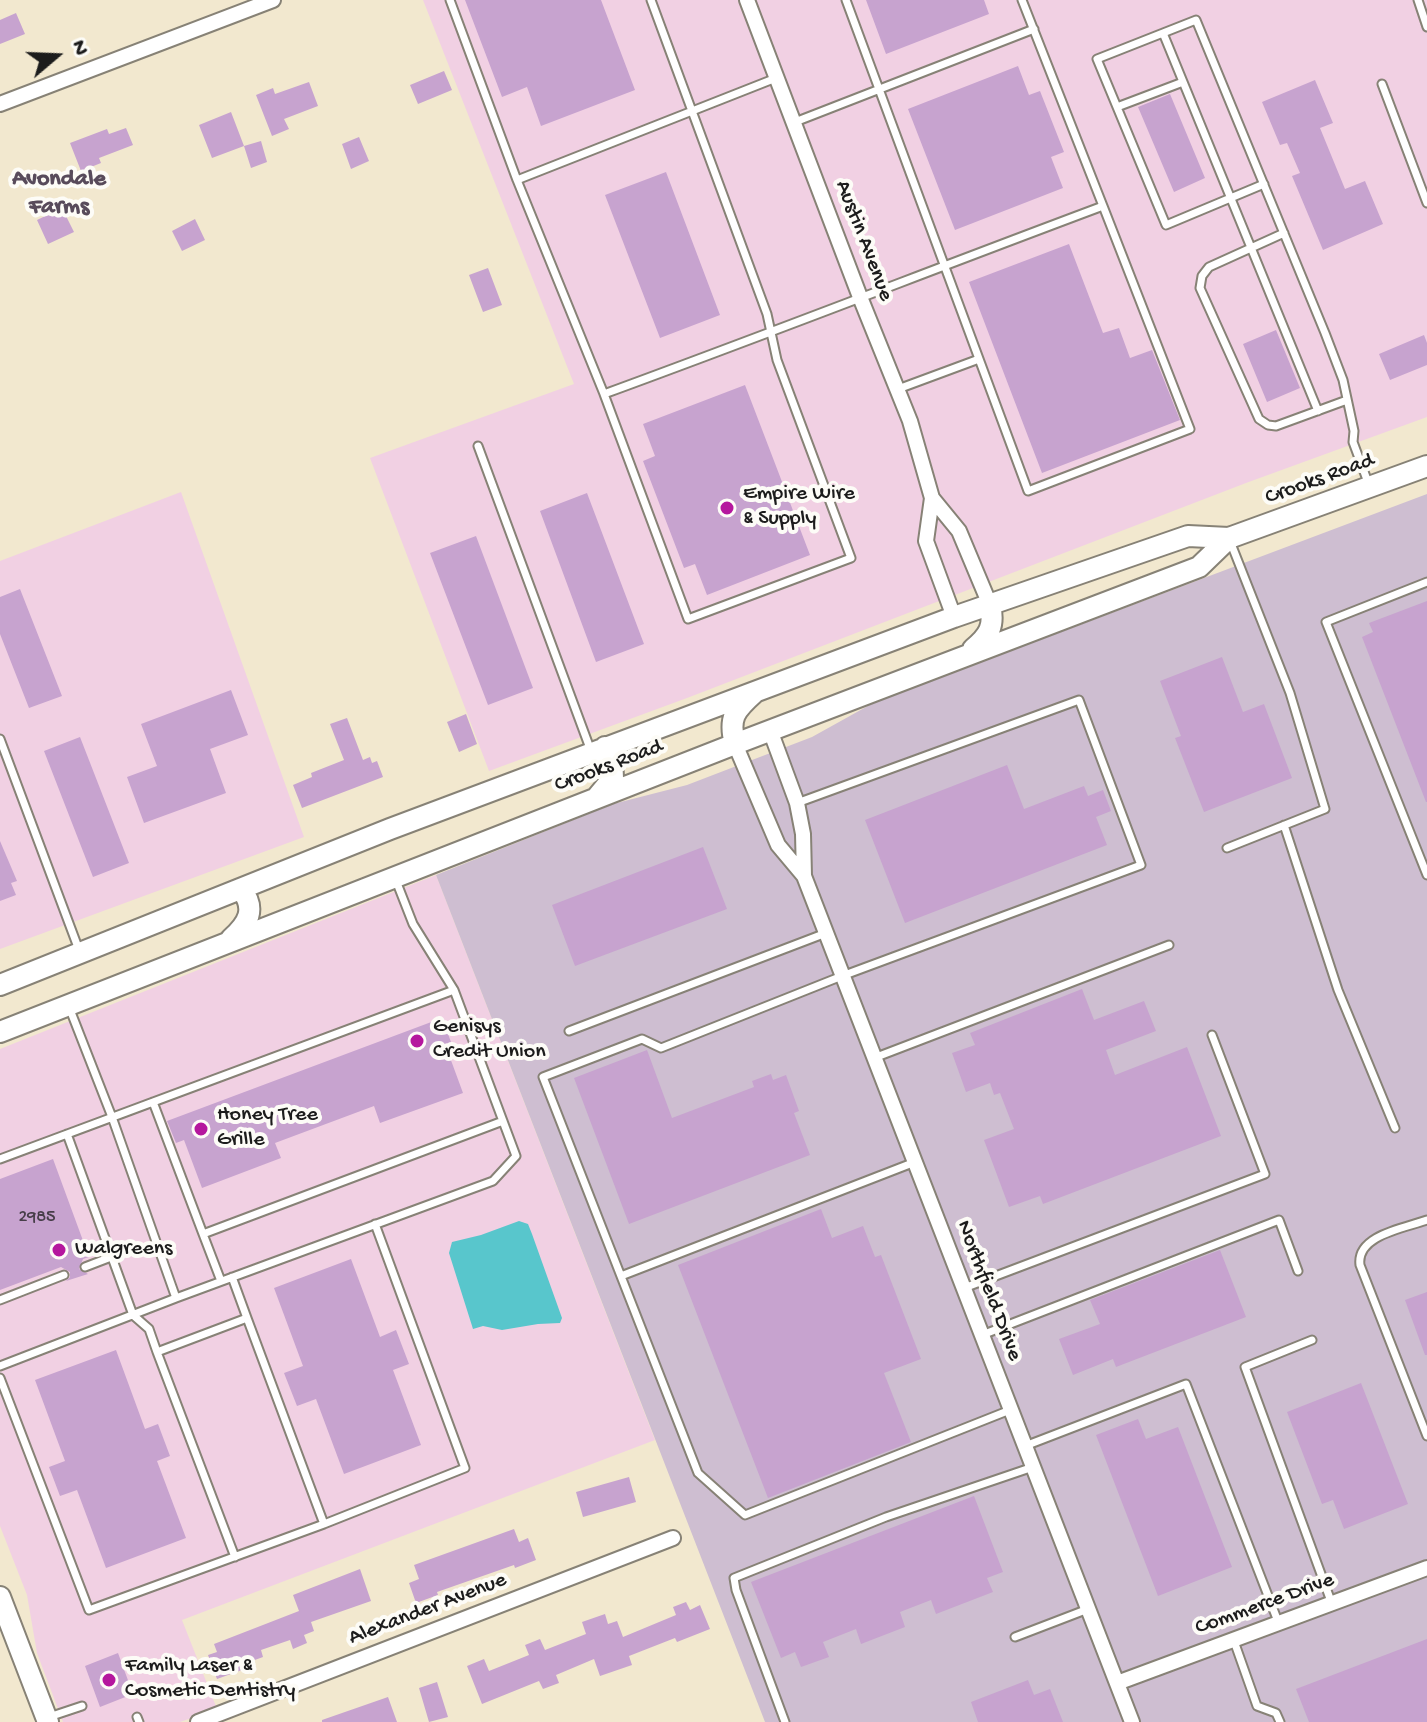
<!DOCTYPE html>
<style>
body{margin:0}
#map{position:relative;width:1427px;height:1722px;overflow:hidden;background:#f2e8cf;font-family:"Gochi Hand",sans-serif}
canvas{display:block}
.north{position:absolute;left:16px;top:16px;width:80px;height:80px;-webkit-text-stroke:6px #fdfcf7;paint-order:stroke;rotate:71deg;font-size:22px;font-weight:700;line-height:32px;text-align:center;color:#1c1c1c}
.north::after{content:'';display:block;margin:auto;width:28px;height:36px;background:#1c1c1c;clip-path:polygon(50% 0,100% 100%,50% 72%,0 100%)}
</style>
<div id="map">
<canvas width="1427" height="1722"></canvas>
<div class="north">N</div>
</div>
<script>
const c = document.querySelector('canvas').getContext('2d');
c.lineJoin = 'round';
function fill(path, color) {
  c.fillStyle = color;
  c.fill(path, 'evenodd');
}
function trace(path, color, width, dash) {
  c.strokeStyle = color;
  c.lineWidth = width;
  c.lineCap = dash ? 'butt' : 'round';
  c.setLineDash(dash || []);
  c.stroke(path);
}
function write(font, color, halo, rows, align = 'center') {
  c.font = font + ' "Gochi Hand",sans-serif';
  c.lineWidth = 8;
  c.setLineDash([]);
  c.textBaseline = 'middle';
  c.strokeStyle = halo;
  c.fillStyle = color;
  for (const [text, x, y, turn = 0] of rows) {
    c.save();
    c.translate(x, y);
    c.rotate((+turn || 0) * Math.PI / 180);
    c.textAlign = isNaN(turn) ? turn : align;
    if (halo) c.strokeText(text, 0, 0);
    c.fillText(text, 0, 0);
    c.restore();
  }
}
const built = new Path2D(`
 M423,0h1004v417l-181,66 -559,215 -198,73 -119,-313 204,-74z
 M181,492l123,345 -304,112v-388z
 M436,875l219,565 -473,180 35,89 -37,13h-117l-26,-69 -10,-58 -27,-69v-477z`);
const industrial = new Path2D(`
 M1427,494v1228h-662l-329,-847 177,-71 74,-19 125,-48 63,-35z`);
const water = new Path2D(`
 M519,1221l9,3 4,10 30,84 -2,5 -22,1 -36,6 -19,-4 -10,3 -24,-76 3,-11 29,-7z`);
const building = new Path2D(`
 M465,0h136l34,90 -94,36 -14,-39 -25,10z
 M866,0h118l5,14 -103,40z
 M16,13l9,21 -25,10v-24z
 M1018,66l11,29 11,-4 24,61 -13,5 12,31 -108,42 -47,-121z
 M444,71l8,19 -34,14 -8,-19z
 M1315,80l18,43 -13,5 25,61 20,-8 18,43 -60,26 -31,-74 8,-3 -13,-30 -7,2 -18,-43z
 M309,82l9,24 -34,13 5,10 -17,7 -16,-41 17,-7 2,6z
 M1170,94l35,84 -31,14 -36,-85z
 M231,112l13,34 -32,12 -13,-33z
 M126,128l7,17 -34,13 2,5 -20,8 -11,-28 37,-14 2,5z
 M359,137l10,24 -18,8 -9,-25z
 M261,141l6,21 -16,6 -7,-22z
 M666,172l54,143 -60,23 -55,-143z
 M62,208l12,24 -26,12 -11,-24z
 M195,219l10,21 -23,11 -10,-20z
 M1069,244l34,89 16,-5 11,30 22,-8 28,70 -138,53 -73,-191z
 M488,268l14,37 -19,7 -14,-37z
 M1276,330l24,58 -33,14 -24,-58z
 M1424,335l3,8v22l-37,15 -11,-26z
 M745,385l65,170 -103,40 -12,-31 -11,4 -41,-107 12,-5 -12,-32z
 M587,493l57,151 -48,18 -56,-151z
 M476,536l57,152 -45,17 -58,-152z
 M20,589l42,107 -33,12 -29,-74v-37z
 M1427,601v201h-1l-64,-165 11,-5 -4,-9z
 M1222,657l21,55 21,-8 28,74 -88,34 -29,-74 6,-2 -21,-55z
 M231,690l17,45 -38,14 16,44 -82,30 -17,-46 30,-11 -16,-42z
 M466,714l11,30 -18,8 -12,-30z
 M347,718l16,42 7,-3 2,6 5,-2 6,16 -81,31 -9,-23 19,-8 -1,-4 33,-13 -14,-36z
 M80,737l49,126 -36,14 -49,-126z
 M1007,765l17,44 60,-23 4,10 15,-6 8,21 -15,6 11,28 -202,78 -40,-103z
 M0,841l17,40 -6,2 5,12 -16,6z
 M703,847l24,62 -152,57 -23,-61z
 M1082,989l12,31 50,-19 12,30 -50,19 9,25 72,-28 34,89 -178,68 -3,-8 -31,11 -25,-67 30,-11 -14,-36 -6,2 -4,-12 -24,9 -14,-39 23,-8 -5,-12z
 M442,1018l9,24 -6,2 18,49 -83,30 -6,-17 -99,37 6,15 -79,30 -18,-48 -8,3 -9,-22z
 M647,1050l25,68 82,-31 -2,-6 19,-7 2,6 13,-5 13,36 -5,2 16,42 -181,69 -55,-146z
 M53,1159l36,98 -6,2 -4,10 9,5 -22,7 4,-4v-5l-9,-5 -61,23v-111z
 M821,1209l11,29 31,-12 12,31 6,-2 40,104 -37,14 27,69 -143,56 -90,-233z
 M1220,1250l26,67 -130,50 -3,-8 -40,16 -14,-36 41,-15 -10,-24z
 M351,1259l29,78 16,-7 13,34 -16,6 28,75 -77,29 -28,-75 -19,7 -13,-33 19,-7 -29,-78z
 M1427,1292v63h-2l-20,-55z
 M116,1350l29,79 13,-5 12,32 -13,5 29,77 -80,30 -29,-78 -17,6 -11,-29 16,-6 -30,-81z
 M1361,1383l47,121 -64,25 -11,-29 -11,4 -35,-92z
 M1138,1419l8,20 32,-12 54,140 -74,29 -62,-161z
 M629,1477l7,25 -53,15 -7,-25z
 M974,1496l29,76 -16,6 6,14 -57,22 -5,-14 -31,12 5,15 -44,17 -5,-15 -33,13 6,15 -28,10 -6,-15 -14,6 -30,-76z
 M514,1529l5,13 9,-4 8,22 -21,8 -1,-3 -77,27 1,3 -22,8 -7,-20 10,-4 -5,-14z
 M360,1569l11,32 -60,21 3,9 -10,4 3,8 -14,6 -3,-9 -29,10 2,7 -11,4 1,5 -36,13 -9,-24 9,-3 -3,-8 85,-33 -6,-16z
 M686,1602l4,8 10,-5 10,24 -33,13 -2,-4 -46,18 3,9 -32,11 -6,-17 -38,16 3,8 -16,6 -4,-8 -57,23 -15,-38 17,-7 5,12 40,-16 -4,-10 15,-6 5,11 41,-16 -4,-12 23,-8 3,10 9,-3 6,16 53,-22 -3,-8z
 M1427,1639v83h-118l-13,-33z
 M118,1653l15,41 -33,13 -15,-41z
 M1028,1680l6,15 16,-6 13,33h-85l-7,-20z
 M437,1682l11,35 -19,5 -10,-34z
 M388,1697l9,25h-75v-2z`);
const service = new Path2D(`
 M450,0l67,180 87,214
 M651,0l116,314 10,46 74,198 -163,61 -84,-225c167,-61 333,-126 499,-188l87,223 -162,62 -182,-491
 M1022,0l81,206
 M1418,0l9,27
 M1163,33l155,378
 M1382,84l45,119
 M1117,107l66,-25
 M795,122l239,-93
 M517,180l259,-102
 M1264,184l-98,41 -69,-166 99,-39 129,313 18,47 11,51 -1,11 16,43
 M1284,233l-75,34 -7,9 -2,12 59,131 9,6 8,1 71,-26
 M898,389l81,-30
 M478,446l113,305
 M1427,582l-101,40 101,253
 M0,739l79,211
 M797,803l282,-103 62,165 -299,111 -181,72 -19,-9 -99,38 155,396 47,42 265,-105
 M1284,825l54,165 57,138
 M1227,848l98,-39 -35,-116 -60,-152
 M569,1031l257,-98
 M874,1058l295,-113
 M153,1102l50,132
 M67,1134l66,181 16,14 8,23
 M0,1159l454,-169
 M1427,1220c-22,8 -71,15 -67,45l67,171
 M85,1267l26,-10
 M621,1276l294,-114
 M232,1277l15,41 -90,34 78,205
 M221,1281l-18,-47 300,-113
 M964,1288l301,-114 -53,-139
 M176,1298l317,-117 23,-25 -62,-166 -41,-66 -18,-46
 M0,1300l64,-25
 M247,1318l77,206
 M982,1335l297,-115 19,51
 M1312,1340l-67,27 87,237
 M0,1366l176,-68 -64,-181 -43,-110
 M0,1378l89,232 235,-86 141,-56 -90,-244
 M1025,1446l161,-62 93,240
 M1015,1637l73,-28
 M1234,1641l23,65 19,7 4,9
 M49,1717l33,-11
 M137,1717l2,5
 M785,1722l-49,-132 -2,-12 152,-61 147,-50`);
const minor = new Path2D(`
 M747,0l113,297 50,124 22,77 -6,43 28,76
 M0,104l273,-104
 M932,498l27,33 31,74
 M770,730l27,73 6,31 1,42
 M735,744l43,101 26,31 328,846
 M1117,1683l310,-115
 M198,1722l475,-184`);
const secondary = new Path2D(`
 M973,649c16,-13 22,-23 17,-44
 M735,744c-7,-26 0,-34 19,-51
 M598,796l15,-18 -1,-21 -7,-10
 M231,939c17,-15 26,-30 10,-50
 M0,985l390,-156 564,-212 234,-81 41,2 198,-72
 M0,1032l735,-288 464,-177 30,-29
 M0,1597l48,125`);
const markers = [
 [727,508,8,"#b5179e"],
 [417,1041,8,"#b5179e"],
 [201,1129,8,"#b5179e"],
 [59,1250,8,"#b5179e"],
 [109,1680,8,"#b5179e"]
];
const numberNames = [
 ["2985",37,1218]
];
const streetNames = [
 ["Austin Avenue",863,241,69],
 ["Crooks Road",1320,480,-20],
 ["Crooks Road",609,767,-21],
 ["Northfield Drive",988,1291,69],
 ["Commerce Drive",1265,1605,-20],
 ["Alexander Avenue",428,1610,-21]
];
const poiNames = [
 ["Empire Wire",743,495],
 ["& Supply",743,520],
 ["Genisys",433,1028],
 ["Credit Union",433,1053],
 ["Honey Tree",217,1116],
 ["Grille",217,1141],
 ["Walgreens",75,1250],
 ["Family Laser &",125,1667],
 ["Cosmetic Dentistry",125,1692]
];
const neighbourhoodNames = [
 ["Avondale",59,180],
 ["Farms",59,208]
];
fill(built, '#f1d0e3');
fill(industrial, '#cebed1');
fill(water, '#58c6cc');
fill(building, '#c7a3cf');
trace(service, '#878276', 11);
trace(minor, '#878276', 18);
trace(secondary, '#878276', 24);
trace(service, '#fff', 7);
trace(minor, '#fff', 14);
trace(secondary, '#fff', 20);
for (const [x, y, r, color] of markers) {
  const dot = new Path2D();
  dot.arc(x, y, r, 0, 2 * Math.PI);
  c.fillStyle = color;
  c.fill(dot);
  trace(dot, '#fdfcf7', 3);
}
write('18px', '#473e49', null, numberNames);
write('22px', '#1c1c1c', '#fdfcf7', streetNames);
write('22px', '#1c1c1c', '#fdfcf7', poiNames, 'left');
write('bold 24px', '#584b5b', '#fdfcf7', neighbourhoodNames);
</script>
